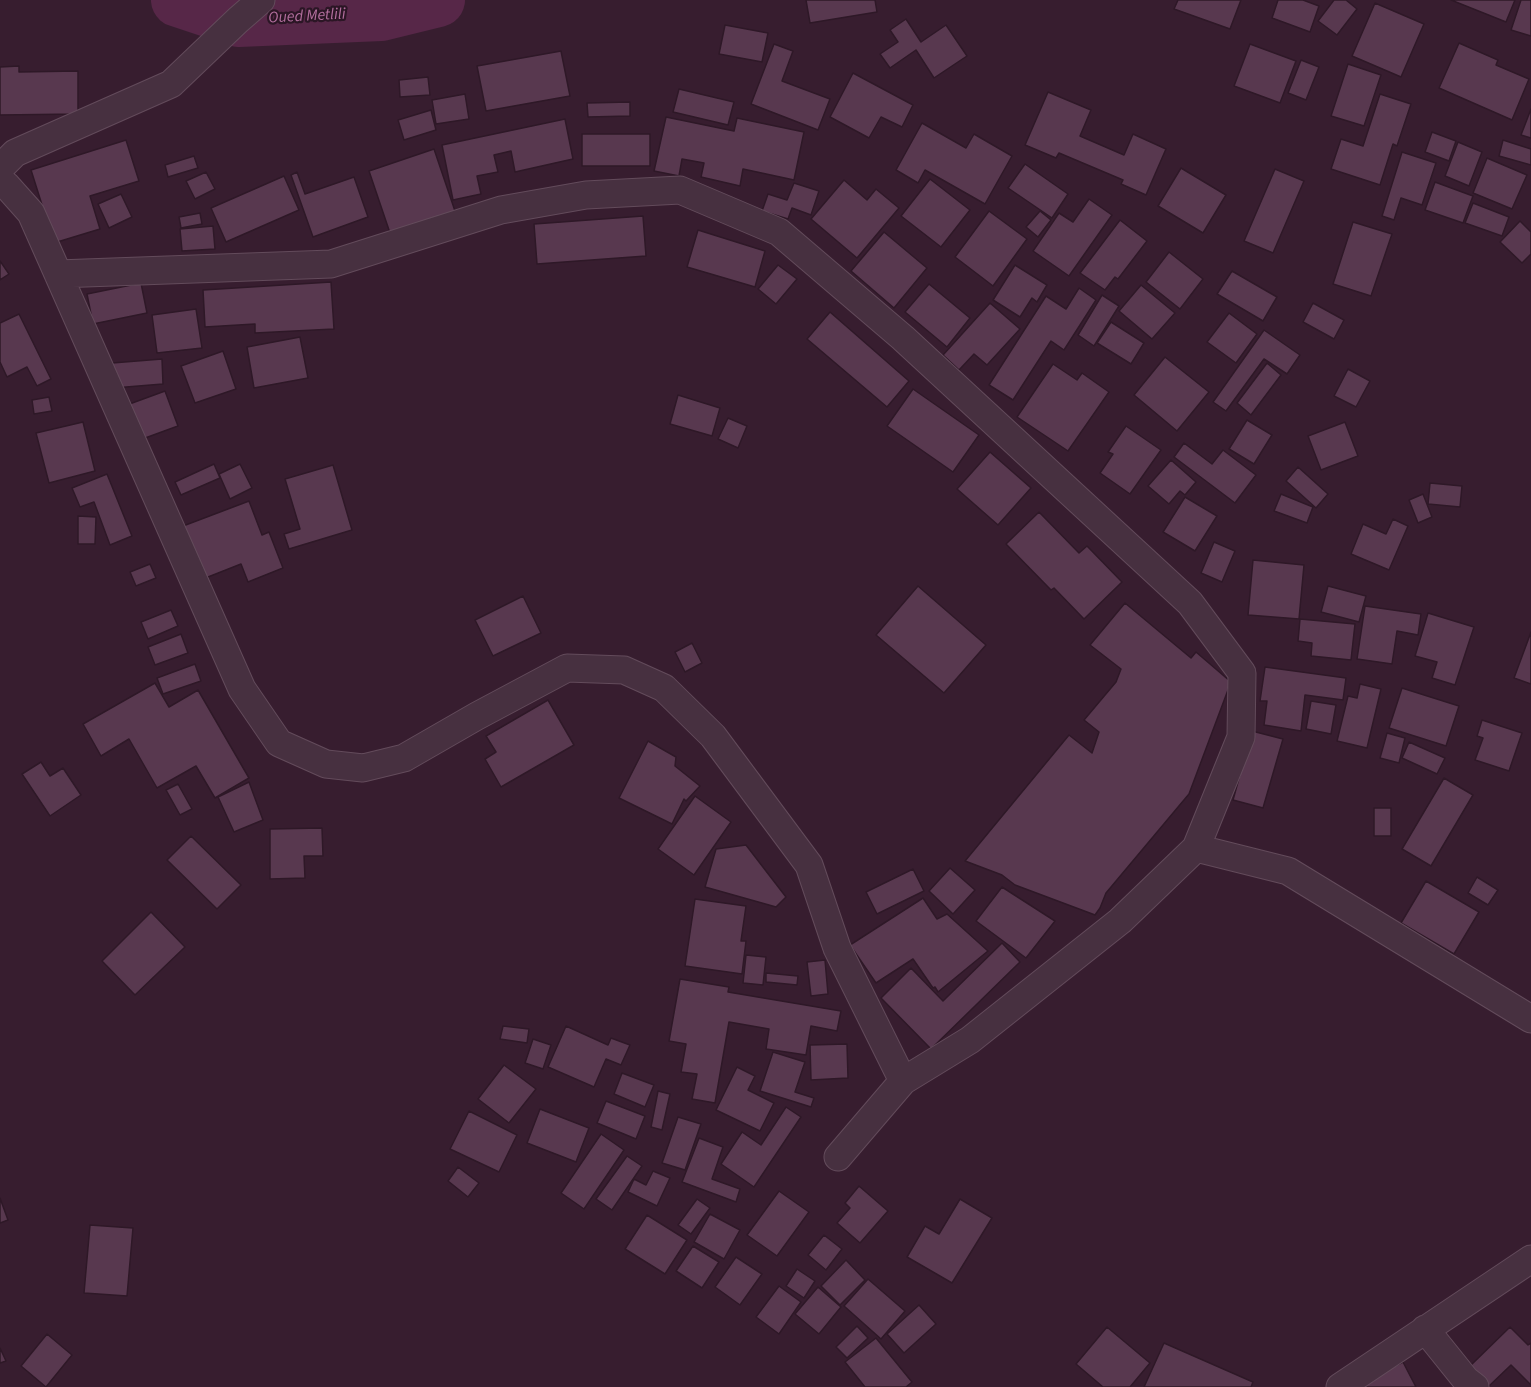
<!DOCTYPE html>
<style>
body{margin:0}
canvas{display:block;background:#371d2f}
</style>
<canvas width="1531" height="1387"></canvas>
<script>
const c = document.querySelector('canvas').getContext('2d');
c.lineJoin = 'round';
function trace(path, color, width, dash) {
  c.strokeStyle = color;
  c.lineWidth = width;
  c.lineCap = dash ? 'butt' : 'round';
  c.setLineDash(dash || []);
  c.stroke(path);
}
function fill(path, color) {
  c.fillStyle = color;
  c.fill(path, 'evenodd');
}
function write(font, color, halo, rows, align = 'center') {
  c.font = font + ' "Source Sans 3",sans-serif';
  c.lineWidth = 4.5;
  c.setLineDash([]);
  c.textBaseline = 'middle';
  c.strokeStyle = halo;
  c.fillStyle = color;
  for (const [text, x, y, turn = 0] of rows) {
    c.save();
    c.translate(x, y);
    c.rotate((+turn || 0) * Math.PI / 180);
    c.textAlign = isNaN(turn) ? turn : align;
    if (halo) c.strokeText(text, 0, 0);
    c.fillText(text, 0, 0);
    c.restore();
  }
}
const river = new Path2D(`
 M178,0l60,20 143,-6 57,-14`);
const building = new Path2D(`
 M806,0h69l2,12 -67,11z
 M1178,0h63l-11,29 -56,-20z
 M1278,0h25l16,6 -9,26 -38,-14z
 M1334,0h12l11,9 -20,26 -19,-14z
 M1451,0h64l-9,22z
 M1521,0h10v36l-20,-6z
 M1375,3l49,21 -23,53 -49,-21z
 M906,19l15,23 25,-17 21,31 -33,22 -18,-28 -26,18 -10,-14 18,-12 -8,-12z
 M725,25l43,8 -6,29 -43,-8z
 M1459,43l39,17 -2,5 33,14 -17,41 -73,-32z
 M774,44l19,7 -11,30 48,18 -12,31 -67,-26z
 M1250,44l46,17 -16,42 -46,-17z
 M561,51l9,45 -84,15 -9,-45z
 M1301,60l18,7 -13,33 -18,-7z
 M1348,64l33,11 -17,51 -33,-10z
 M19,66v6l59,-1v43l-78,1v-48z
 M853,73l60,32 -11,22 -21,-10 -12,21 -39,-21z
 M428,77l2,18 -30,2 -1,-17z
 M679,89l55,13 -6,23 -55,-13z
 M1048,92l43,18 -11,26 44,19 9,-21 33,15 -20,46 -25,-11 2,-4 -64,-27 -3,5 -31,-13z
 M465,94l4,25 -33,5 -4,-24z
 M1380,94l31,10 -14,42 -4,-2 -13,41 -49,-16 10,-30 22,7z
 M630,102v14l-42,1 -1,-14z
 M1531,109v29l-10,-3z
 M431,110l5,20 -32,10 -6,-20z
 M666,117l68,14 3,-13 67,14 -10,48 -51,-11 -3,17 -39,-9 3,-14 -22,-4 -3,17 -25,-5z
 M565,119l8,40 -58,13 -4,-21 -17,4 4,17 -21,4 4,18 -28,6 -11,-55z
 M922,123l44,25 8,-14 38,22 -27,48 -60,-34 -7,13 -22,-13z
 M1432,132l24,9 -7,20 -24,-9z
 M582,134h68v32h-68z
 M126,140l13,41 -49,15 10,33 -46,14 -23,-73z
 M1503,140l28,9v16l-32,-9z
 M1458,142l24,10 -13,34 -24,-10z
 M434,149l21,62 -65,22 -21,-62z
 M1402,152l34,11 -14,42 -21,-7 -7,22 -12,-4z
 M194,156l4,12 -30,9 -3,-12z
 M1487,158l40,17 -15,34 -39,-16z
 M1025,164l43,30 -16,24 -44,-30z
 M1181,168l45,27 -23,38 -45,-27z
 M1275,169l29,12 -31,72 -29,-12z
 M206,172l9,17 -20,10 -9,-18z
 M297,172l8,22 49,-17 14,40 -55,20 -22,-62z
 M284,176l15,34 -73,32 -15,-34z
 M930,179l40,31 -29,37 -40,-31z
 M844,180l23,20 9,-11 23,19 -42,50 -46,-39z
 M1435,182l38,14 -10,27 -38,-13z
 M794,183l25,8 -8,24 -19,-7 -4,11 -26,-8 6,-17 19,6z
 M121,194l11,23 -23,11 -11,-24z
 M1089,199l23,16 -43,61 -36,-25 26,-38 14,9z
 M1473,203l36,14 -7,19 -37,-13z
 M989,211l38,28 -34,47 -38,-29z
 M1040,211l11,9 -13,17 -12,-10z
 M200,213l2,11 -21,4 -2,-11z
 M643,216l3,40 -109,8 -3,-40z
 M1120,220l27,21 -29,38 -3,-2 -10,13 -25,-17z
 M1520,221l11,11v22l-9,9 -22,-21z
 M1353,222l39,12 -21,62 -38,-12z
 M213,226l2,23 -33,2 -2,-22z
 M698,230l67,21 -10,36 -68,-20z
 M884,232l43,36 -33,40 -43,-37z
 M1169,252l34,27 -23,30 -34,-27z
 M0,261l9,13 -9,6z
 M778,265l19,14 -21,25 -18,-15z
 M1015,265l32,20 -10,17 -5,-4 -12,19 -27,-17z
 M1232,271l45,26 -14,24 -46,-27z
 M331,282l3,47 -79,4v-9l-50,3 -2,-37z
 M141,283l6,30 -54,11 -6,-30z
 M929,284l41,34 -23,29 -42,-35z
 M1141,285l34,28 -23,26 -33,-28z
 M1079,288l17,12 -32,50 -13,-9 -38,59 -24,-15 57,-89 20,13z
 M1102,295l17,11 -25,40 -16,-11z
 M990,303l30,26 -33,36 -13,-11 -15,16 -16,-15z
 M1313,303l31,17 -10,19 -31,-17z
 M196,309l6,39 -45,5 -5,-38z
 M830,312l79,69 -22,26 -80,-68z
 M1229,313l28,21 -21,29 -29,-21z
 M19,314l32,65 -14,7 -10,-19 -20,10 -7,-15v-39z
 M1111,322l33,21 -13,21 -34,-21z
 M1264,330l36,25 -13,19 -23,-15 -38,52 -13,-9z
 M300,337l8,41 -54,10 -7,-41z
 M223,351l13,38 -41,14 -14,-37z
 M1165,357l44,35 -32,39 -43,-36z
 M162,359l1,25 -49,4 -2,-25z
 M1267,363l14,12 -30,40 -14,-12z
 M1053,364l24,16 5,-7 27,19 -41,59 -51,-34z
 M1348,369l22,12 -14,26 -22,-11z
 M913,389l66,46 -26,37 -66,-46z
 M165,391l13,35 -41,15 -13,-35z
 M678,395l42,13 -8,28 -42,-12z
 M49,397l3,14 -18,3 -2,-14z
 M728,418l19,8 -9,22 -20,-9z
 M1247,420l25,15 -18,29 -25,-15z
 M83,422l12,49 -46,12 -13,-50z
 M1345,422l13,34 -37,14 -13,-34z
 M1126,426l35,24 -31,44 -30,-21 13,-19 -5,-2z
 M1184,443l28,21 11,-14 33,25 -21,28 -61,-46z
 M990,452l41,36 -33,37 -41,-36z
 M1171,460l25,22 -11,13 -5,-4 -11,13 -21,-18z
 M214,464l6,14 -39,17 -6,-13z
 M240,464l12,24 -22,11 -11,-25z
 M333,465l19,65 -63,19 -5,-15 16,-5 -15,-50z
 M1298,467l30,27 -12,14 -30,-27z
 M107,474l25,62 -22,9 -16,-43 -14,5 -8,-19z
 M1430,483l32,3 -2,21 -32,-3z
 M1281,494l32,13 -6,16 -33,-12z
 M1423,494l9,23 -14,6 -9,-23z
 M1185,497l32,19 -22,35 -32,-19z
 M249,501l13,34 7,-3 14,36 -35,14 -7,-18 -38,15 -20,-53z
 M1039,512l40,41 8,-7 35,36 -38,37 -30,-31 -3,2 -45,-46z
 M78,516l18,1 -1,27h-17z
 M1393,519l15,7 -19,44 -38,-16 12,-30 23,10z
 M1214,542l21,9 -13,31 -21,-9z
 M1253,560l51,5 -5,54 -51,-4z
 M150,564l6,14 -20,8 -6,-14z
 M918,586l68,59 -42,48 -68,-58z
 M1328,586l38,10 -7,26 -38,-10z
 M523,596l18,37 -48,23 -18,-36z
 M1125,603l66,55 5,-6 35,30 -42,112 -83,99 -6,15 -5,7 -80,-30 -13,-10 -37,-14 104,-126 23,18 7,-21 -15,-12 32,-38 5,-13 -31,-24z
 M1365,606l56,8 -3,21 -21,-4 -5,33 -35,-5z
 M171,610l7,16 -30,13 -7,-17z
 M1428,613l46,14 -19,58 -23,-7 5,-16 -22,-6z
 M1300,619l55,5 -4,36 -40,-4 1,-13 -14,-2z
 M1531,632v52l-17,-6z
 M181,634l7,19 -33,12 -7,-18z
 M692,643l10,20 -17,9 -10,-20z
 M195,664l6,17 -38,13 -6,-16z
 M1265,667l81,11 -3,22 -38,-5 -4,36 -37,-6 3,-24h-7z
 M155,683l14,24 29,-17 51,88 -34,20 -19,-32 -39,22 -28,-49 -28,17 -18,-32z
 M1360,684l21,5 -14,59 -30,-7 11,-45 9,2z
 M1402,688l57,18 -13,40 -57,-18z
 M548,700l26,45 -73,42 -16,-28 11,-7 -10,-16z
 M1311,701l25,4 -5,29 -25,-5z
 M1482,720l40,13 -13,38 -34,-11 8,-22 -6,-2z
 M1252,731l31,8 -20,69 -30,-8z
 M1387,733l18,5 -6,25 -19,-5z
 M648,741l28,16 -1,9 25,20 -14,15 -2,-2 -12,25 -53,-26z
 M1409,742l36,16 -8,16 -35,-16z
 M41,762l9,14 13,-8 18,27 -31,21 -28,-42z
 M1444,778l29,17 -42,71 -29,-17z
 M249,782l14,38 -29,12 -16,-35z
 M178,784l14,25 -12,6 -14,-25z
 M695,796l36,26 -37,53 -36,-26z
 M1374,808h17v28h-17z
 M322,828l1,28h-19l1,22 -35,1v-50z
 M191,836l50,49 -24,24 -50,-49z
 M746,845l40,52 -10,10 -71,-20 11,-38z
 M950,868l25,22 -22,24 -24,-23z
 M913,869l11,22 -47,23 -11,-22z
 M1477,877l21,13 -10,15 -20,-12z
 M1426,881l53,31 -25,42 -53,-31z
 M1002,887l53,34 -29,37 -50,-37z
 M923,898l14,21 10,-5 41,37 -50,41 -3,-5 -2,1 -20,-29 -37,24 -26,-38z
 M695,899l51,7 -5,35h5l-4,33 -57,-8z
 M151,912l34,35 -50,48 -33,-34z
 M1002,943l18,19 -89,87 -50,-51 30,-30 32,33z
 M746,955l20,2 -3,28 -20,-2z
 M825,960l3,34 -17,2 -4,-34z
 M766,973l32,3 -1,9 -31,-3z
 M680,979l49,8 -1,5 113,19 -4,20 -26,-5 -5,29 -40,-6 3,-20 -40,-7 -14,81 -23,-4 5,-25 -16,-2 5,-28 -17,-3z
 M503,1026l26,3 -2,14 -27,-4z
 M566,1026l42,19 3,-7 19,7 -9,20 -15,-6 -12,28 -46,-20z
 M533,1039l18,6 -8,24 -18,-6z
 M847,1044l1,34 -37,2 -1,-35z
 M773,1052l32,10 -10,30 19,6 -3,9 -51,-16z
 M504,1065l32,24 -27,34 -31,-24z
 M737,1067l18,9 -7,14 26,13 -14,28 -44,-21z
 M622,1073l32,12 -9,22 -31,-13z
 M658,1091l12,3 -8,36 -11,-3z
 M606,1101l39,15 -9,23 -39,-16z
 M786,1107l15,10 -47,70 -33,-23 21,-32 19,13z
 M540,1109l49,19 -13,34 -49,-19z
 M469,1111l48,24 -18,37 -49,-23z
 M678,1117l23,7 -16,46 -23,-7z
 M601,1134l23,16 -40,59 -23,-16z
 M699,1138l24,9 -11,32 28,10 -4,13 -54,-20z
 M627,1156l15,10 -30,44 -16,-11z
 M458,1167l21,16 -11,14 -20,-16z
 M653,1171l17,7 -13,28 -29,-14 6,-13 12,6z
 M859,1186l29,25 -28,32 -23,-20 13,-15 -5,-5z
 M779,1191l30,21 -32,44 -30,-21z
 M0,1198l8,22 -8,3z
 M697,1199l13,9 -19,26 -13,-9z
 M960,1199l32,19 -40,65 -45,-26 18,-31 14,8z
 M710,1214l30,16 -16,29 -30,-17z
 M647,1215l40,25 -22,34 -40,-25z
 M90,1225l43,3 -6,68 -43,-3z
 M824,1235l18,14 -16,21 -18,-15z
 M693,1246l26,16 -17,26 -26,-17z
 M736,1257l26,17 -22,31 -25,-18z
 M846,1260l19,20 -25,25 -19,-19z
 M797,1269l18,12 -11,17 -18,-12z
 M868,1279l37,32 -24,28 -37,-33z
 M779,1286l22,16 -22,32 -23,-17z
 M818,1287l23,20 -22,27 -24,-20z
 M919,1305l17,19 -32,29 -17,-19z
 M857,1326l11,12 -21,20 -11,-11z
 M1107,1327l43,36 -20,24h-27l-27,-23z
 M1510,1327l18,18 3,-2v42l-20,-20 -23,22 -20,-19z
 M47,1334l25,21 -26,32 -25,-21z
 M876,1338l36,44 -6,5h-41l-20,-25z
 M1164,1343l89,39 -2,5h-107z
 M0,1348l6,13 -6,2z
 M1403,1362l13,25h-50l-3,-5z`);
const minor = new Path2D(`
 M0,168l15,-15 156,-69 67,-64 23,-20
 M0,183l6,2 25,28 211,476 37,54 47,21 37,4 41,-10 73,-42 90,-48 57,2 40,18 49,48 96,129 28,83 66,133
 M58,274l273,-10 170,-54 85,-15 94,-5 99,42 124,106 287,265 52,70 -1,64 -45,111 -76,73 -150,119 -67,41 -65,76
 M1196,848l92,23 243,148
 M1425,1329l41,51 9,7
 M1340,1387l191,-128`);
const waterNames = [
 ["Oued Metlili",307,17,-3]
];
trace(river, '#572748', 54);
fill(building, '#58384f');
trace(building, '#2e1827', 1.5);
trace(minor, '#634b5b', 29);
trace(minor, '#473040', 27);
write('italic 16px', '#b26e9d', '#2b1625', waterNames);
</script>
